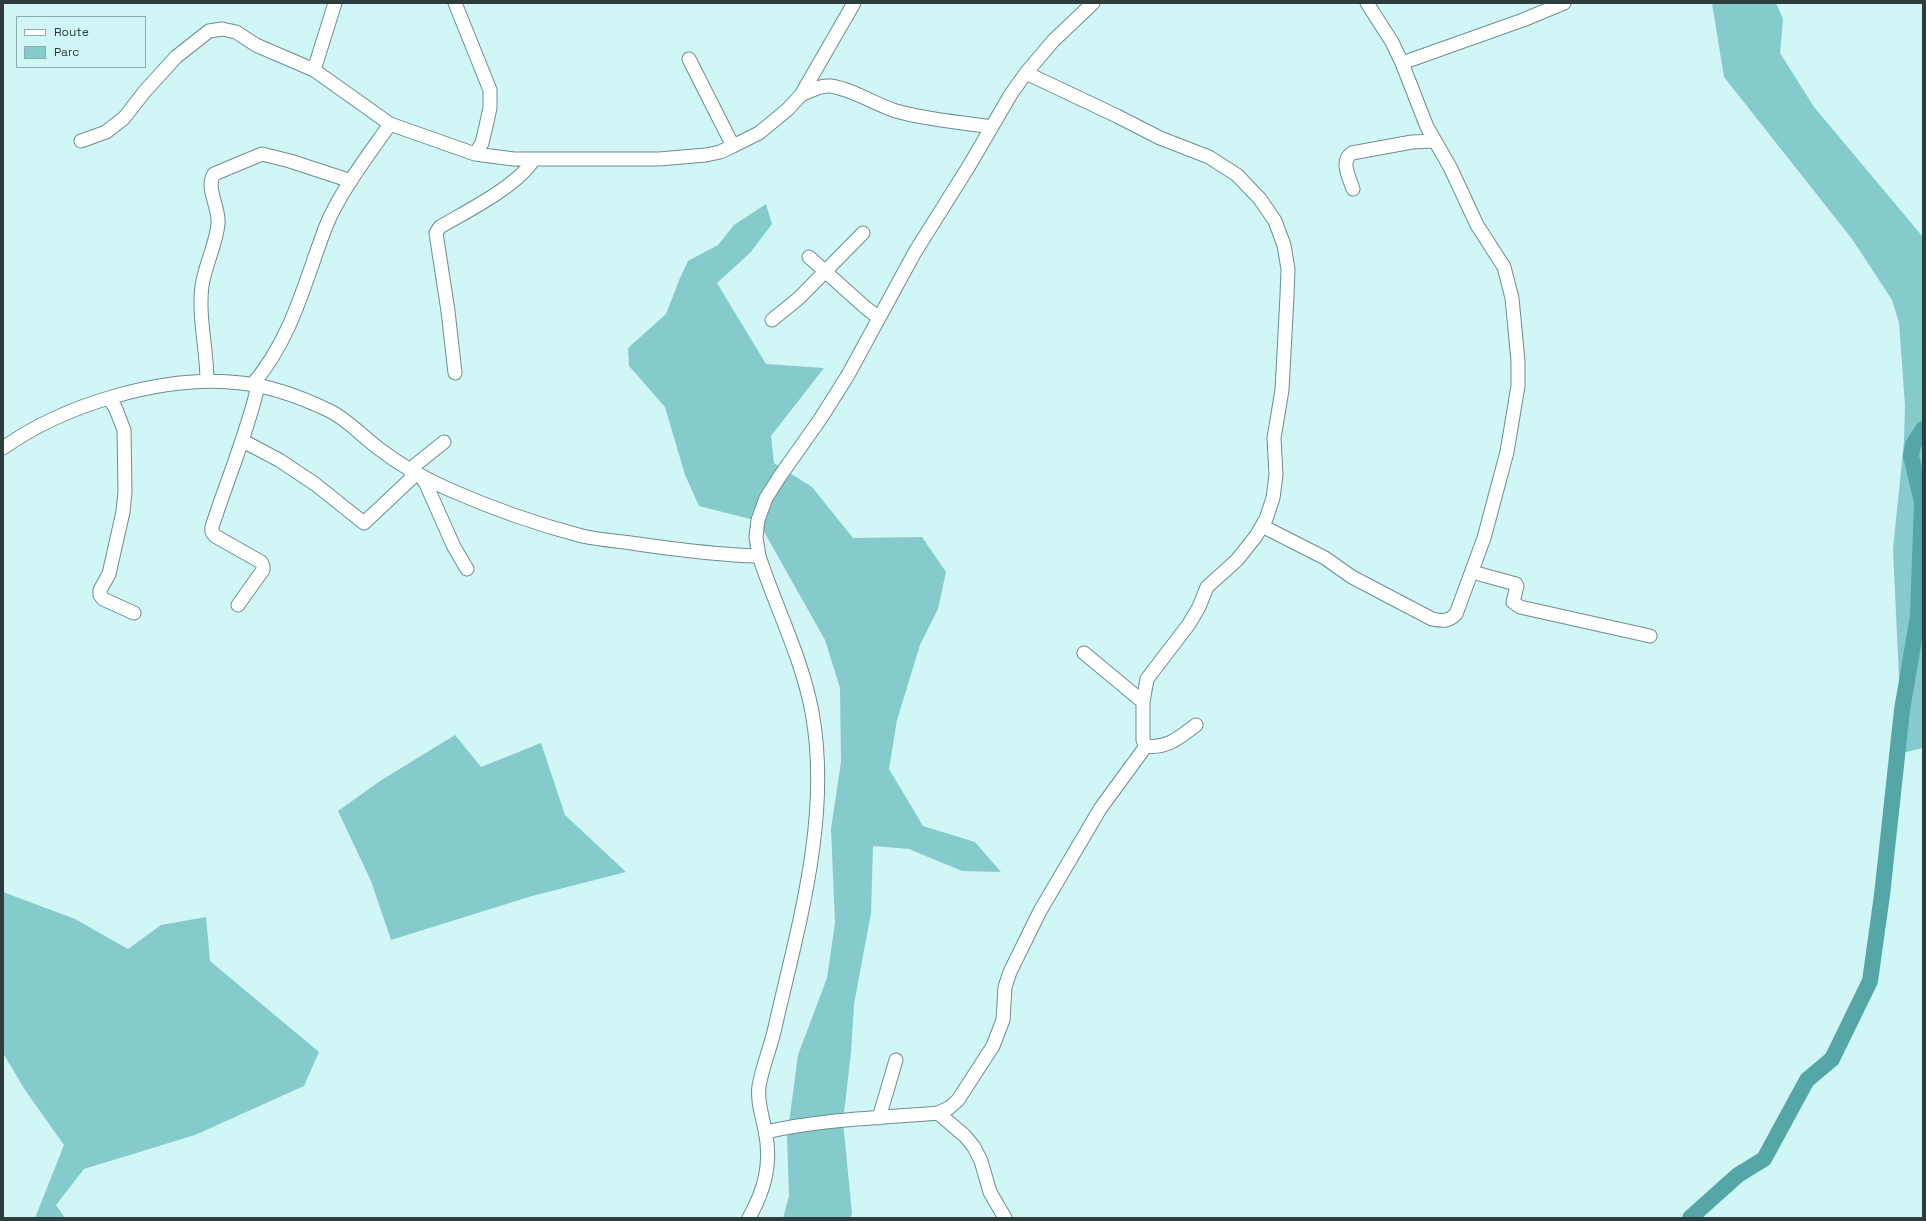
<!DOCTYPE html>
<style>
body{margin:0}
#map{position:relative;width:1926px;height:1221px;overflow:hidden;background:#d1f6f6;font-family:"Space Grotesk",sans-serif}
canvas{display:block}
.frame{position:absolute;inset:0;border:4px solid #2d3c3c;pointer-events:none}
.legend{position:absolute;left:16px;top:16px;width:130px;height:52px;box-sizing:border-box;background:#d1f6f6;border:1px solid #8facac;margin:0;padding:5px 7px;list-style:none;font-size:12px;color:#2d3c3c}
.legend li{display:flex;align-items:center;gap:8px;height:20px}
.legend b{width:20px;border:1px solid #8facac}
</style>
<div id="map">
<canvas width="1926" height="1221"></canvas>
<div class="frame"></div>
<ul class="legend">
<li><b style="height:5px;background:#fff"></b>Route</li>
<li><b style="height:11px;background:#86cbcb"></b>Parc</li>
</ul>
</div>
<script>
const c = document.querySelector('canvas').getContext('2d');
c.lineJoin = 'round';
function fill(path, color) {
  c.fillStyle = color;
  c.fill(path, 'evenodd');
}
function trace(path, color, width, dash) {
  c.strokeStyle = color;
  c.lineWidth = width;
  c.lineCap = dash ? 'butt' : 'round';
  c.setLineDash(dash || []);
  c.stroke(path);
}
const green = new Path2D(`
 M1712,3h64l7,16 -3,34 34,54 109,130v511l-33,8 11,-35 -8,-172 11,-108 1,-36 -6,-82 -7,-23 -40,-61 -128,-162z
 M766,204l6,20 -22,29 -33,30 49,81 58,4 -53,68 3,27 38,24 41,51 69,-1 24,35 -8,37 -18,36 -23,75 -8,49 34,57 52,16 26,30 -39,-1 -53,-22 -36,-3 -2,67 -17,91 -3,49 -8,68 9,93 -2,4h-67l6,-22 -2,-58 11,-83 29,-77 8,-55 -4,-94 10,-67 -1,-74 -15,-48 -67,-119 -59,-15 -14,-31 -20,-68 -36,-41 -1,-18 38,-34 14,-36 8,-17 30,-16 16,-20z
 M455,735l26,32 60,-24 24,72 61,57 -94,24 -141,44 -20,-59 -33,-70 42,-30z
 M3,892l72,27 53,30 33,-24 45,-8 4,44 109,91 -15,34 -109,49 -111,34 -28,36 9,13h-30l29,-73 -39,-55 -22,-37z`);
const river = new Path2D(`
 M1690,1218l48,-43 26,-16 43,-79 25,-21 38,-78 12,-86 20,-185 16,-94 4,-114 -11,-46 2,-11 10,-16`);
const minor = new Path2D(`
 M455,3l35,87v18l-4,18 -4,17 -7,11
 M689,59l44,87
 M1402,63l121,-43 41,-17
 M314,70l21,-67
 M801,95c9,-4 19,-10 29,-9 23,3 44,18 66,25 31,9 64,11 96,16
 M81,141l25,-9 18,-14 21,-27 31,-34 33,-26 13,-2 14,3 20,13 58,25 76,54 85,30 39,5h145l47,-4 14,-3 13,-6 26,-13 28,-23 14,-15 53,-92
 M1353,189c-4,-12 -13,-28 -1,-36l60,-11 22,-1
 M809,257l57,51 12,9
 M772,320l27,-22 64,-65
 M455,373l-7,-62 -12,-78 4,-6c27,-16 78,-41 94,-68
 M207,381c0,-31 -9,-65 -5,-95 3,-21 14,-41 16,-62 2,-16 -13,-36 -4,-50l48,-20 28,7 61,20
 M252,385c40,-46 53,-104 74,-159 15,-36 42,-70 64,-102
 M109,399l6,8 9,23 1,62 -2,20 -14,62 -9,16v5l3,4 31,14
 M243,441l36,19 36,24 49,39 52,-49
 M3,448c62,-44 162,-74 238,-65 29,3 62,15 89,28 18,9 32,25 48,37 22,17 45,30 70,41 43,19 88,35 134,47 18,4 37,5 56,8 41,6 80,11 121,12
 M409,470l35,-28
 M420,475l6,9 28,63 13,22
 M1262,526l63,32 27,19 80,42c10,2 16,3 24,-5l28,-76 23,-86 11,-66v-25l-6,-63 -8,-31 -27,-42 -27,-58 -23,-40 -25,-64 -10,-21 -25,-39
 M1472,572l44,12 1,2 -4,16 7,5 130,29
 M238,605l25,-35v-4l-2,-4 -46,-26 -3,-4v-5c15,-47 35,-93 46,-141
 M1084,653l59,49
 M1146,746c21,3 34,-9 50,-21
 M938,1113l27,23 9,11 7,14 9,31 15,26
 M879,1118l17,-58
 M766,1132c56,-13 115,-14 172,-19l11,-5 9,-8 35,-54 10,-26 2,-33 5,-15 30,-61 60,-102 46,-63 -3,-6v-38l4,-23 42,-55 10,-17 8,-20 30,-27 19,-24 10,-17 7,-21 3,-23 -2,-37 8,-48 5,-94 1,-27 -4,-24 -9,-24 -15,-22 -23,-24 -28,-18 -49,-19 -43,-22 -91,-43
 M749,1218c16,-29 23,-55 16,-88 -3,-15 -8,-29 -6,-44 4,-22 13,-42 17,-63 23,-100 55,-208 36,-311 -10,-54 -36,-104 -53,-156l-3,-19 2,-17 8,-22 14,-22 41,-58 27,-43 67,-123 54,-86 42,-72 15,-21 27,-32 40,-38`);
fill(green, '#86cbcb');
trace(river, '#55a6a7', 16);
trace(minor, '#6c8e8e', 15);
trace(minor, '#fff', 13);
</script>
